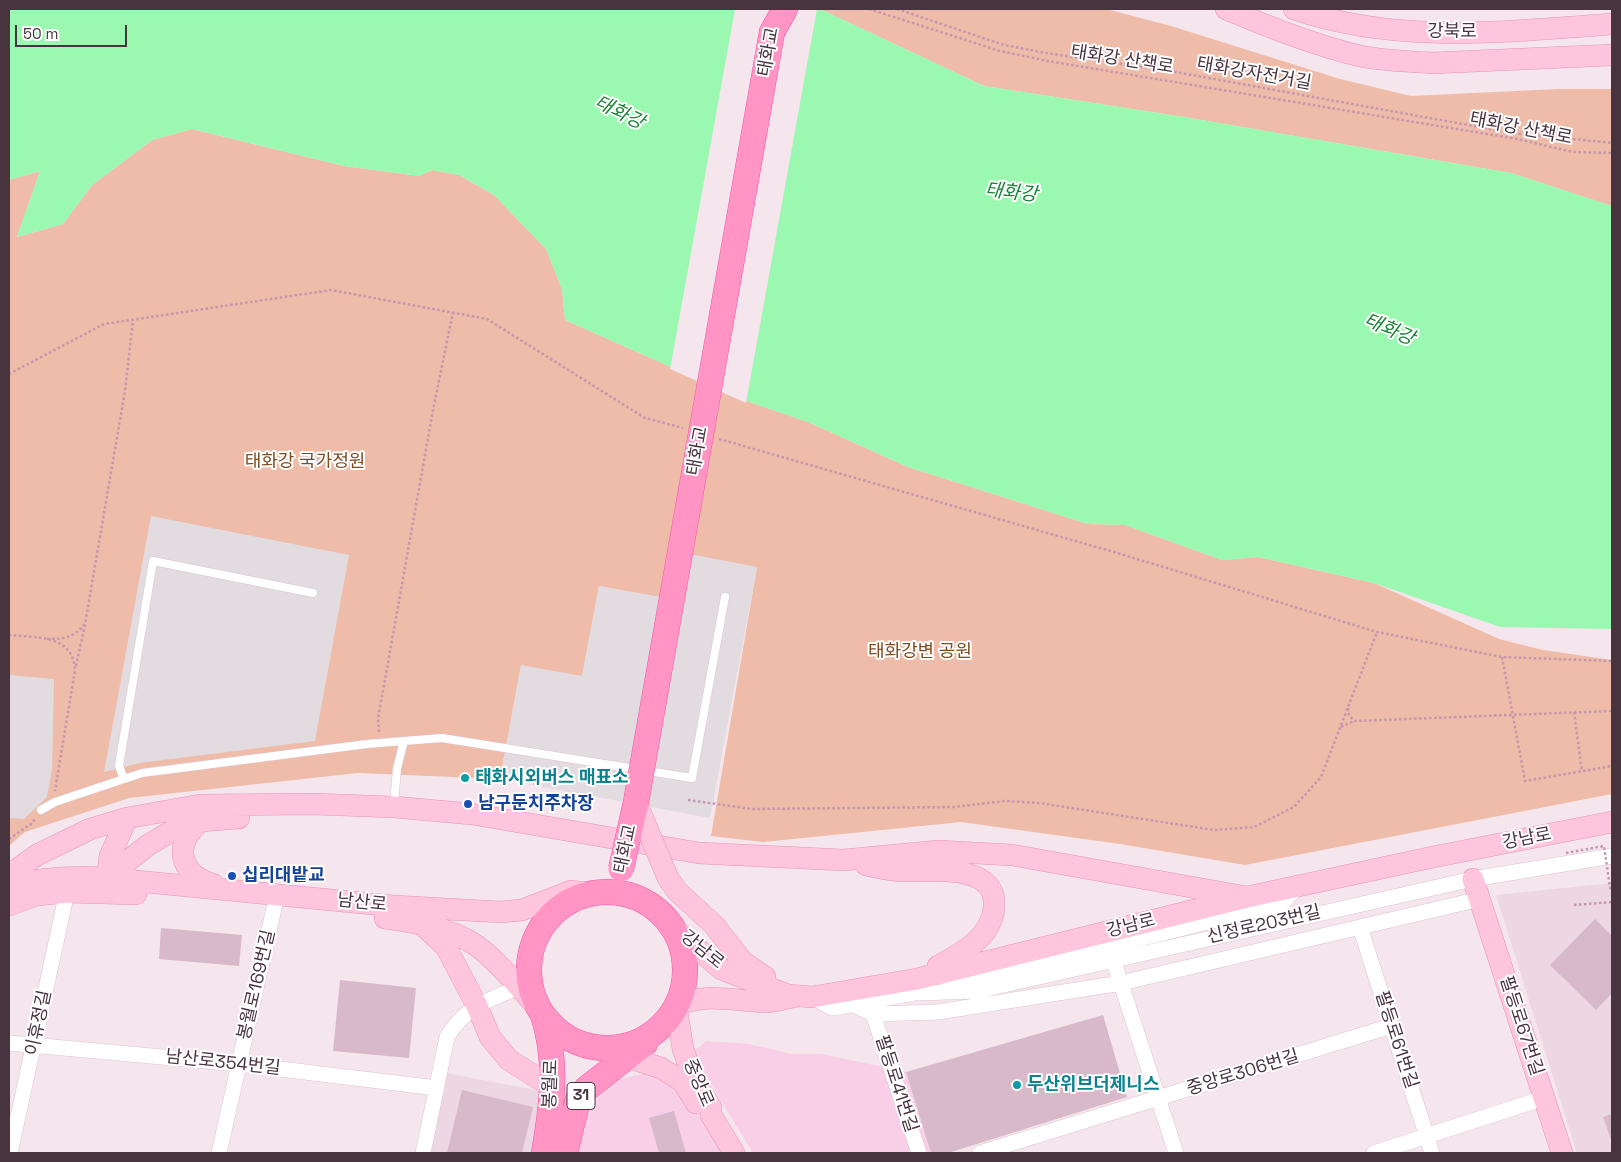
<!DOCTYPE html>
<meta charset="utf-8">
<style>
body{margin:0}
#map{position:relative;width:1621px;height:1162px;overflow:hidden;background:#f5e5ec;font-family:"Space Grotesk",sans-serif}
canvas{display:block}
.frame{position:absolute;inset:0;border:10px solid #48343f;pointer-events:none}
.scale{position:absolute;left:15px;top:25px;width:112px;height:22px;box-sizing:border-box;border:2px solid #48343f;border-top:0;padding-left:6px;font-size:15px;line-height:18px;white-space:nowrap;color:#48343f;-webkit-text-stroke:4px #fff;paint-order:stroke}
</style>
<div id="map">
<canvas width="1621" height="1162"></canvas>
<div class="frame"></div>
<div class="scale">50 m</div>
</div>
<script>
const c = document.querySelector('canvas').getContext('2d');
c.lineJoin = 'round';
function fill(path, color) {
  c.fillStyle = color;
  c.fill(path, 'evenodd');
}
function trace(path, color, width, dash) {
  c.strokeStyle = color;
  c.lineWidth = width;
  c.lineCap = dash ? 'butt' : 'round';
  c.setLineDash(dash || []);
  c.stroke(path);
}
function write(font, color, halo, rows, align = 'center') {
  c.font = font + ' "Space Grotesk","Noto Sans KR",sans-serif';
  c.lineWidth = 4;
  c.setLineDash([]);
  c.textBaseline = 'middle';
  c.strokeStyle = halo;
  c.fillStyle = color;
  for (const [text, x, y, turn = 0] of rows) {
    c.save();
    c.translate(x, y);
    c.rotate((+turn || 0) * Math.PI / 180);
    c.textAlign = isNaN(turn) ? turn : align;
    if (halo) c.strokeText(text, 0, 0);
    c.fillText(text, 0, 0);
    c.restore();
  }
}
const residential = new Path2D(`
 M1612,883v270h-35l-81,-258z
 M440,1072l133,25 -12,56h-139z`);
const commercial = new Path2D(`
 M706,1041l43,3 42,10h31l84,18 25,81h-178l-61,-100z
 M643,1074l20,5 30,27 30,47h-149l8,-49 15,-14 27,-12z`);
const green = new Path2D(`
 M820,9h286l65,17 169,53 71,17 147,-7h54v117l-101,-33 -327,-56 -200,-31z
 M192,129l152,37 75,10 13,-6 27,5 35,20 52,54 16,40 3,31 187,83 56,19 100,45 180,57 37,1 97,35 36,-3 116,26 125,56 44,11 69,10v134l-367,71 -125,-21 -159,-22 -198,20 -52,-6 46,-269 -76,34 -82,-15 -17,91 -61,-11 -21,113 -142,-6 -229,25 -104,34 -16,14v-666l31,-9 -23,66 46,-13 29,-39 60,-45z`);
const parking = new Path2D(`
 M151,516l198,39 -34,186 -176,22 -35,9z
 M690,554l67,13 -47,251 -210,-39 21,-114 61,11 17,-90 82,15z
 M9,675l45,4 -2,91 -5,27 -23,22 -15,-1z`);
const water = new Path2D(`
 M9,9h811l164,77 200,31 327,56 101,33v423l-112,-2 -126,-44 -116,-26 -36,3 -97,-35 -37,-1 -180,-57 -100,-45 -56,-19 -187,-83 -3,-31 -16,-40 -52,-54 -35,-20 -27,-5 -13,6 -75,-10 -152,-37 -40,11 -60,45 -29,39 -46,13 23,-66 -31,9z`);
const pier = new Path2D(`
 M735,9h82l-71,394 -76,-34z`);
const building = new Path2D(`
 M460,776l10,1 -1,4 -9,-1z
 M1595,919l17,17v57l-16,17 -46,-45z
 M161,928l81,7 -3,31 -80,-7z
 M340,980l76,8 -7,70 -76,-7z
 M1103,1015l24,82 -179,56h-17l-25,-81z
 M462,1090l71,17 -11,46h-75z
 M674,1111l12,42h-27l-10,-35z
 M1612,1114v28l-9,-25z`);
const path = new Path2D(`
 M869,9l131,42 48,10 469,78 56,13 39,1
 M897,9l107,36 42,8 124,18 342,62 100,10
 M9,374l95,-50 227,-34 156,29 158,99 38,10
 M719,439l395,113 263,80 125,25 110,4
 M9,635c27,3 64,-1 66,35l-20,121
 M47,639c16,0 27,-1 38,-15l40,-233 8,-71
 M1502,657l23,124 87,-15
 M76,666l9,-41
 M1348,708l1,8 6,5 257,-10
 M1574,712l8,59
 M1341,727l13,-6
 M379,732l-1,-13 55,-309 20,-98
 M688,800l64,9 202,-2 51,-6 34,2 175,27 40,-3 40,-20 27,-30 56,-145
 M9,839l22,-15 4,-5
 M1610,887l2,5
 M1574,905l38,-3`);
const lane = new Path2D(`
 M124,779l-5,-13 34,-205 160,32
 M394,805l3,-37 7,-27 38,-3 250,40 33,-181
 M41,810l14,-8 87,-29 225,-29 37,-3`);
const street = new Path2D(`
 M1360,927l72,226
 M1113,959l63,194
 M947,986l335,-82 14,-16
 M916,993l61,-2 496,-112 139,-23
 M812,997l20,11 93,-17
 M853,1005l20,9 65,-2 183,-29 359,-84
 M873,1014l46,139
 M9,1043l230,21 198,24
 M10,1153l57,-261
 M219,1153l56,-249
 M423,1153l24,-116c19,-33 49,-39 81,-54
 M980,1153l411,-127
 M1374,1153l170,-55`);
const secondary = new Path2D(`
 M1226,9c43,18 88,36 134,47 23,5 48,5 72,7l180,-8
 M1294,9c102,35 212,23 318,15
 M201,821c-28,22 -23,53 12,63
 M866,865c13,3 25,6 38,6 27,0 95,-8 90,37 -3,30 -32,45 -56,58
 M9,875l28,-20 53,-26 37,-11 73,-13 114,-1 80,3 78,7 227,39 145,7 94,-9 74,4 235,42
 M668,878l9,13 38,35 27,35 23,16
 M1473,879l89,274
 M101,882l47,-37 29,-17 24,-7 38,-3
 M106,884l4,-28 17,-38
 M9,886c31,-8 64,-10 96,-8l288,28 108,6 21,-2 49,-19 22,3
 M9,905l28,-10 30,-3 69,2
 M385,918c29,4 67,10 92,28 24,18 44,44 65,66
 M669,924l52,45 67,26 24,2 105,-18 330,-82 186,-40 179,-35
 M426,928l20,19 31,59 13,31 19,23 43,27
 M595,1047l66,21 22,14 13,21
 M734,1153l-23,-38v-8l-17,-27 -11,-31 -7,-43c29,-14 59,-5 89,-4 9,0 19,-3 28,-5`);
const primary = new Path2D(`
 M772,32l13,-23
 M529 970a78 78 0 1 1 156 0a78 78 0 1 1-156 0Z
 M543,1015c15,46 9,92 1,138
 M565,1153l13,-54 9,-11 58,-45`);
const pathBridge = new Path2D(`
 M1566,853l38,-7 6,41`);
const secondaryBridge = new Path2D(`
 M636,802l32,76`);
const primaryBridge = new Path2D(`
 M621,869l15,-67 136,-770`);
const markers = [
 [465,778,5,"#0f9aa8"],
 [468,804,5,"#1a4fb4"],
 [232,876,5,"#1a4fb4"],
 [1017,1085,5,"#0f9aa8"]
];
const shields = [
 [581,1096,28]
];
const shieldNames = [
 ["31",581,1096]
];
const streetNames = [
 ["강북로",1452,32],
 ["태화교",769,52,-80],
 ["태화강 산책로",1122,60,9],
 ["태화강자전거길",1254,74,10],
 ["태화강 산책로",1521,129,11],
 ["태화교",698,451,-80],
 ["강남로",1527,839,-11],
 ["태화교",626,849,-78],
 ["남산로",362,903,6],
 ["신정로203번길",1264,925,-13],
 ["강남로",1131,926,-14],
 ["강남로",702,950,39],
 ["봉월로169번길",257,985,-77],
 ["이휴정길",39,1023,-78],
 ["팔등로67번길",1521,1026,72],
 ["팔등로61번길",1396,1040,72],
 ["남산로354번길",223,1063,6],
 ["중앙로306번길",1243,1073,-17],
 ["중앙로",698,1083,67],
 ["봉월로",551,1084,-88],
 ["팔등로41번길",896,1084,72]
];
const parkNames = [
 ["태화강 국가정원",305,462],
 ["태화강변 공원",920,652]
];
const cultureNames = [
 ["태화시외버스 매표소",475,778],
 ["두산위브더제니스",1027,1085]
];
const transitNames = [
 ["남구둔치주차장",478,804],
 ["십리대밭교",242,876]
];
const waterNames = [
 ["태화강",619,113,26],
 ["태화강",1011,193,6],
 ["태화강",1389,330,23]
];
fill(residential, '#edd7e2');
fill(commercial, '#f9cee7');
fill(green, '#eebca9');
fill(parking, '#e2dbdf');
fill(water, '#9af8b1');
fill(pier, '#f5e5ec');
fill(building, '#d8b9ca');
trace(lane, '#dfc4d2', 9);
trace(street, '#dfc4d2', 16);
trace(secondary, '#e395b7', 22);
trace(primary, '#f157a0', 26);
trace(path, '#c596af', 2.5, [2.5, 2.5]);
trace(lane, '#fff', 8);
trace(street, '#fff', 15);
trace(secondary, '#ffc5dd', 21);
trace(primary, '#ff94c5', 25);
trace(secondaryBridge, '#e395b7', 22, []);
trace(primaryBridge, '#f157a0', 26, []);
trace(pathBridge, '#c596af', 2.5, [2.5, 2.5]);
trace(secondaryBridge, '#ffc5dd', 21);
trace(primaryBridge, '#ff94c5', 25);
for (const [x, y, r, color] of markers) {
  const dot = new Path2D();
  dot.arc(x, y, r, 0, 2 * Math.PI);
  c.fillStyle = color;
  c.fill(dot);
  trace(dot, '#fff', 2);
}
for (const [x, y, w] of shields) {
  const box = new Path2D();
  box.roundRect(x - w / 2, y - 13.5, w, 27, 4);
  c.fillStyle = '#fff';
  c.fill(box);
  trace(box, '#48343f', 1);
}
write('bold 16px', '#48343f', null, shieldNames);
write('18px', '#48343f', '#fff', streetNames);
write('18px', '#814c20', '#fff', parkNames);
write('bold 18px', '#0d838f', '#fff', cultureNames, 'left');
write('bold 18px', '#164399', '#fff', transitNames, 'left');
write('italic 19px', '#1b8335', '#fff', waterNames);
</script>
